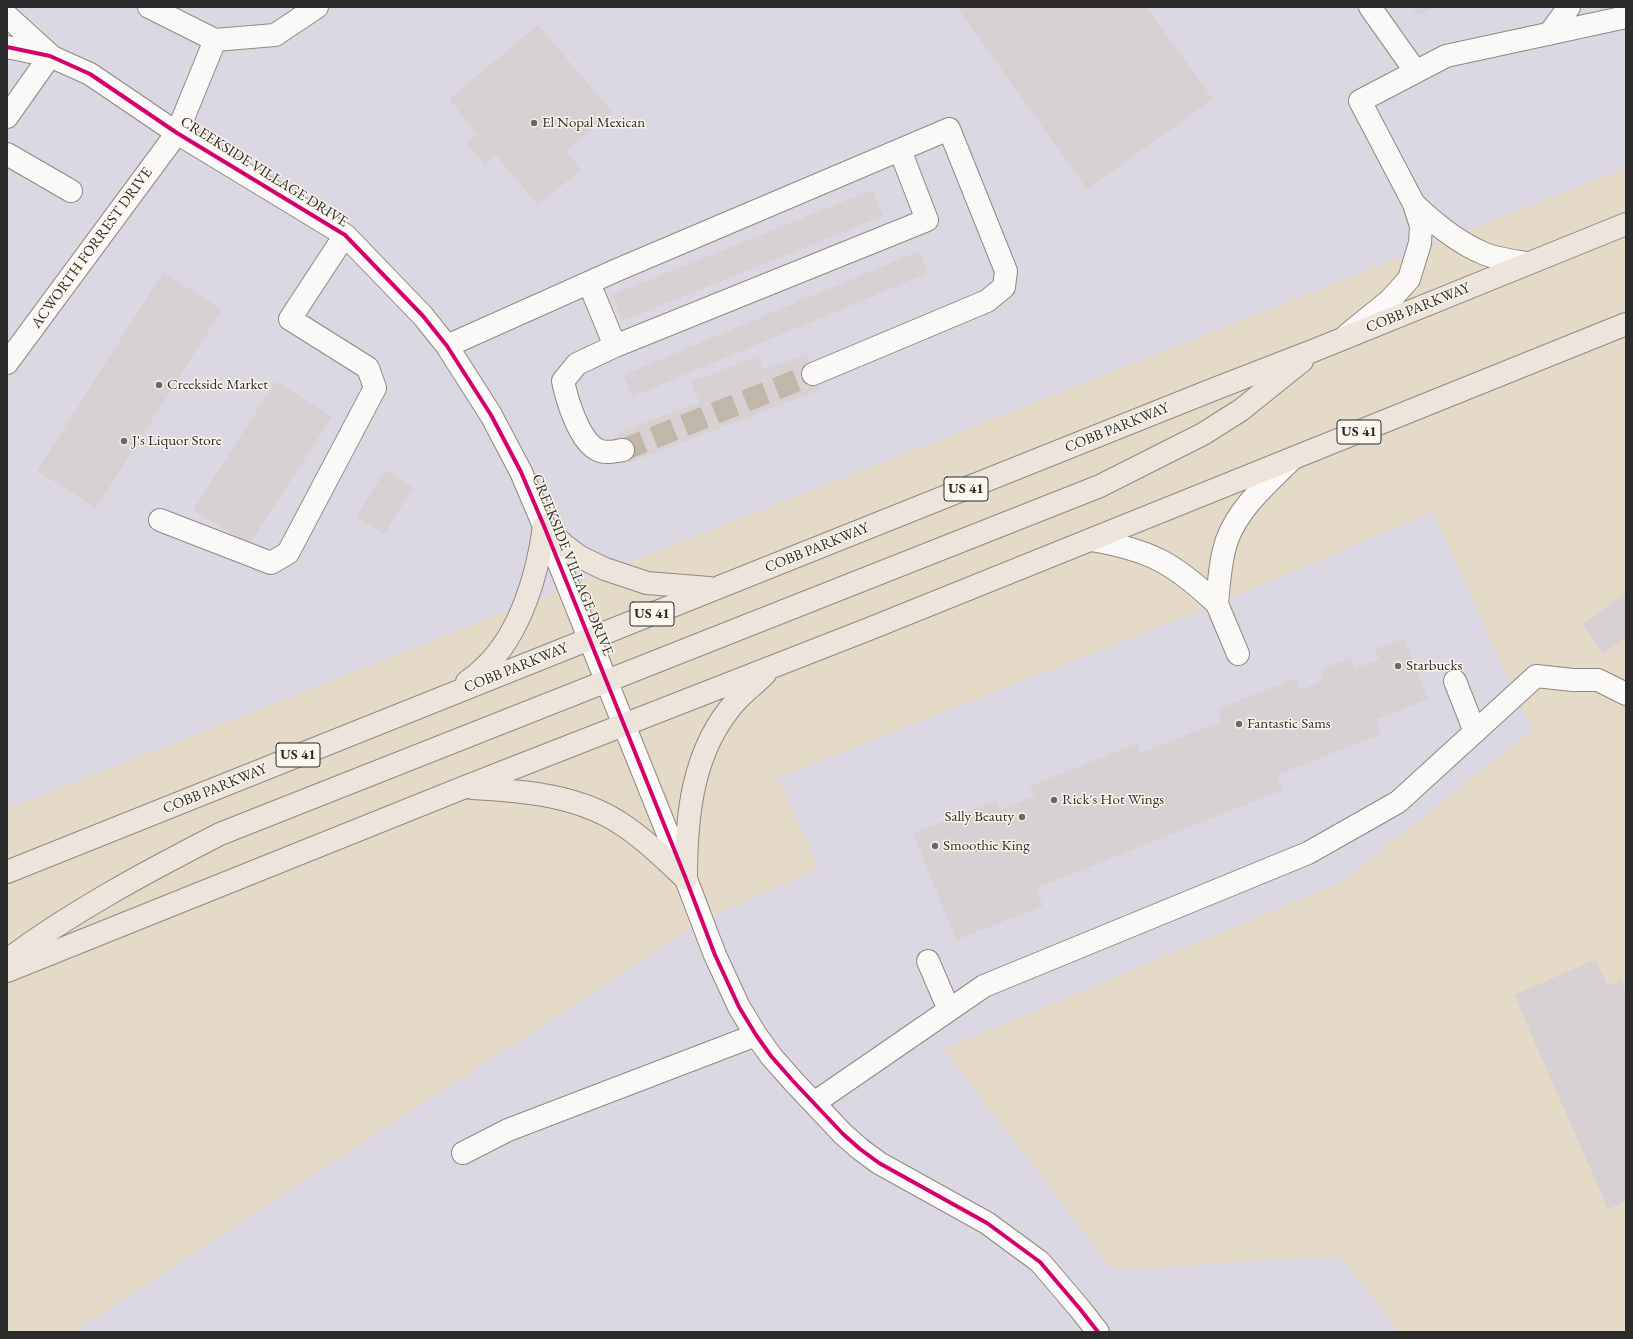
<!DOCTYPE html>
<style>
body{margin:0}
#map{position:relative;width:1633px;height:1339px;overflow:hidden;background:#e5d9c8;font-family:"EB Garamond",serif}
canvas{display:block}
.frame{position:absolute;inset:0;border:8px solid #2b2b2b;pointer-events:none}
</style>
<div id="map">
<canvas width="1633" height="1339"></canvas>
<div class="frame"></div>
</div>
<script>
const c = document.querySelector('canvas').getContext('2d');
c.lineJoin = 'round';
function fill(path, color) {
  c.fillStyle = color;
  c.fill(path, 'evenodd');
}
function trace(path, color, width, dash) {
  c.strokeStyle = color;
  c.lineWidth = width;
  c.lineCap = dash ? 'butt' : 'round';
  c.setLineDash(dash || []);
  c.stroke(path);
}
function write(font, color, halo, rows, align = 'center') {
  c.font = font + ' "EB Garamond",serif';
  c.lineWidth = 3;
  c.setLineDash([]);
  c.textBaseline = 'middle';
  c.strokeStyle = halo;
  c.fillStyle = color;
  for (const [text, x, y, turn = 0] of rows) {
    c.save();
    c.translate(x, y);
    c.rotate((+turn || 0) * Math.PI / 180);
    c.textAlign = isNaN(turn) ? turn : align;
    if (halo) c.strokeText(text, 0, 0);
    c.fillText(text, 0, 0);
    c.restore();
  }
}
const built = new Path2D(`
 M7,7h1619v161l-1619,641z
 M1433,512l99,218 -191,152 -397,167 169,221 227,-14 59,76h-1326l629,-411 117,-53 -41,-90 439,-174z`);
const building = new Path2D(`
 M957,7h189l67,92 -126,90z
 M1413,7h23l-19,8z
 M538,25l74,87 -46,39 15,19 -43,35 -42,-50 -11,10 -18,-22 10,-9 -28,-35z
 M872,190l11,26 -261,105 -10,-26z
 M919,251l9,22 -296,124 -9,-22z
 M163,272l59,38 -126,198 -59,-37z
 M806,354l14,36 -192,73 -11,-30 82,-31 -8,-20 67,-26 5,14z
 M276,381l56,36 -83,128 -56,-35z
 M385,470l28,18 -29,46 -28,-17z
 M1626,593v45l-23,16 -21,-30z
 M1404,638l24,61 -52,21 5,14 -104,41 6,15 -247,98 7,18 -87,34 -43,-107 84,-33 3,10 34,-14 -4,-10 107,-43 4,10 81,-32 -5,-12 79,-31 4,12 24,-10 -4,-10 30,-12 4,11 25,-10 -4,-10z
 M1596,959l12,27 13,-6 5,12v209l-18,8 -94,-214z`);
const minorTunnel = new Path2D(`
 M623,450l190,-76`);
const minor = new Path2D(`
 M1370,7l46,65
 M7,16l43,39
 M1549,34l20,-27
 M215,40l60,-5 42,-28
 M7,47l43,9 40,18 87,59 168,102 78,81 24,30 44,69 30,57 23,54 142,353 29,76 24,52 17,28 15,21 22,25 50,53 17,15 19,14 108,60 53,39 40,47 18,23
 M7,117l43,-61
 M7,154l64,37
 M1414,204l-54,-103 86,-45 180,-39
 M589,283l26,63 -38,18 -14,17c4,19 16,60 35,69 8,4 17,1 25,0
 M1348,334l42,-34 19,-21 11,-36 1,-17 -7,-22c21,20 44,39 71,50 13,5 29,7 42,9
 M447,346l170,-76 332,-141 57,142 -2,16 -17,14 -174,73
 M615,346l312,-126 -27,-70
 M7,363l170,-230 38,-93 -66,-33
 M160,520l111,43 17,-10 87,-165 -7,-20 -78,-49 55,-84
 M1091,540c59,10 83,23 126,64 2,-21 3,-44 10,-64 12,-33 41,-57 65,-81
 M1217,604l21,50
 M1455,681l20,51
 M928,961l21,49
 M814,1103l170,-117 324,-133 90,-51 138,-126 37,4h25l28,14
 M463,1153l45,-23 248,-95`);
const major = new Path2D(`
 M544,526l20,19 16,12 25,12 42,14 62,5
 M467,682c7,-5 13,-10 19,-16 35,-34 52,-93 58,-140
 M472,788c53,3 109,7 154,39 22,15 41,34 60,52
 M7,872l1210,-484 98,-38 311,-126
 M686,879c0,-63 6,-129 50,-178 9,-10 20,-18 29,-27
 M7,960c66,-49 139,-88 213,-126l880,-348 103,-52 38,-24 61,-49
 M7,971l458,-184 404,-158 757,-305`);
const cycleway = new Path2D(`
 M7,47l43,9 40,18 87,59 168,102 78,81 24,30 44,69 30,57 23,54 142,353 29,76 24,52 17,28 15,21 22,25 50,53 17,15 19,14 108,60 53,39 40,47 18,23`);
const markers = [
 [534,123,4,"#6c6862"],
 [159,385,4,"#6c6862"],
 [124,441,4,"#6c6862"],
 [1398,666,4,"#6c6862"],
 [1239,724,4,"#6c6862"],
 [1054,800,4,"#6c6862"],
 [1022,817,4,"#6c6862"],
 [935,846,4,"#6c6862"]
];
const shields = [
 [1359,432,44],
 [966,489,44],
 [652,614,44],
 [298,755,44]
];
const shieldNames = [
 ["US 41",1359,432],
 ["US 41",966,489],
 ["US 41",652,614],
 ["US 41",298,755]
];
const poiNames = [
 ["El Nopal Mexican",542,123],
 ["Creekside Market",167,385],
 ["J's Liquor Store",132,441],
 ["Starbucks",1406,666],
 ["Fantastic Sams",1247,724],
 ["Rick's Hot Wings",1062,800],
 ["Sally Beauty",1014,817,"right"],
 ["Smoothie King",943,846]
];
const streetNames = [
 ["CREEKSIDE VILLAGE DRIVE",264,172,32],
 ["ACWORTH FORREST DRIVE",92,248,-54],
 ["COBB PARKWAY",1418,308,-22],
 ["COBB PARKWAY",1117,428,-22],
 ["COBB PARKWAY",817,548,-22],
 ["CREEKSIDE VILLAGE DRIVE",572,565,68],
 ["COBB PARKWAY",516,668,-22],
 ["COBB PARKWAY",215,789,-22]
];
fill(built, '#dcd8e3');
fill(building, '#d8d1d4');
trace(minorTunnel, '#c0b6a9', 22, [22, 11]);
trace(minor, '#8e887f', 24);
trace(major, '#8e887f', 24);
trace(minor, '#fbf9f7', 22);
trace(major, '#ede4db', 22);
trace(cycleway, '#d6006c', 4);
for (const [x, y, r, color] of markers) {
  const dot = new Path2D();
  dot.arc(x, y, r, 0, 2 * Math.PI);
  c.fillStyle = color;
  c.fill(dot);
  trace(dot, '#fbf7ec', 1.5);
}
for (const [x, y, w] of shields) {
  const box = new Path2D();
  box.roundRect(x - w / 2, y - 12, w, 24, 3);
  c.fillStyle = '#fbf7ec';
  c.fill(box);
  trace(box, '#2b2b2b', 1);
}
write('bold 14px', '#2b2b2b', null, shieldNames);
write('15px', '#2b2b2b', '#fbf7ec', poiNames, 'left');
write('15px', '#2b2b2b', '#fbf7ec', streetNames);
</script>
